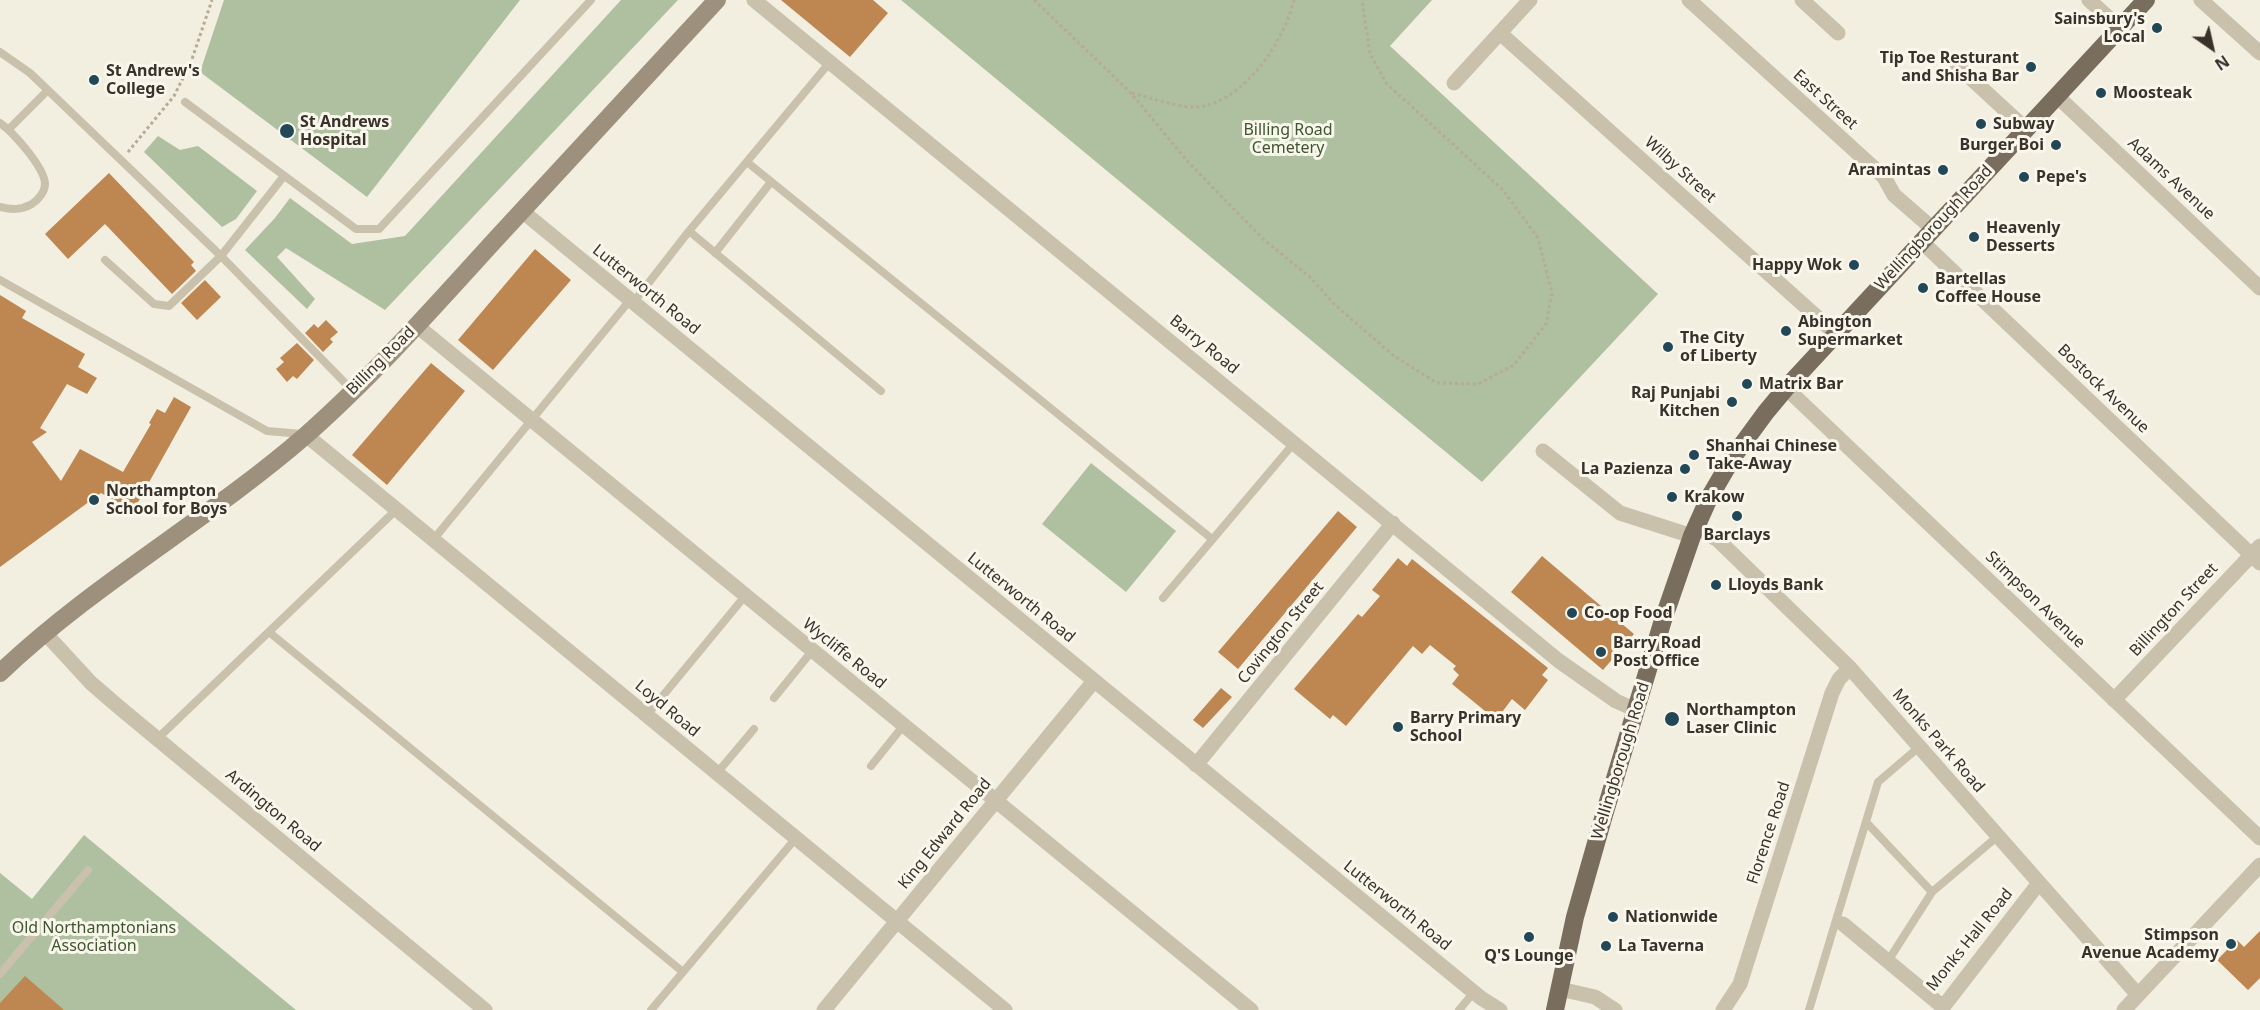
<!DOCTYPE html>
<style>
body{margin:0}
#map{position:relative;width:2260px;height:1010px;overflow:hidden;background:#f2eee0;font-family:"Noto Sans",sans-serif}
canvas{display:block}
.north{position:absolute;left:2182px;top:18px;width:60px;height:60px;-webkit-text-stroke:4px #f9f6ec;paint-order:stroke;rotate:146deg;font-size:16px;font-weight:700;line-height:24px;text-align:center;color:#38322b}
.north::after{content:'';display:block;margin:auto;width:21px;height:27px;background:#38322b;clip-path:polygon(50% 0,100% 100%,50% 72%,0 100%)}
</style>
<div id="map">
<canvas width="2260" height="1010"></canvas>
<div class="north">N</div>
</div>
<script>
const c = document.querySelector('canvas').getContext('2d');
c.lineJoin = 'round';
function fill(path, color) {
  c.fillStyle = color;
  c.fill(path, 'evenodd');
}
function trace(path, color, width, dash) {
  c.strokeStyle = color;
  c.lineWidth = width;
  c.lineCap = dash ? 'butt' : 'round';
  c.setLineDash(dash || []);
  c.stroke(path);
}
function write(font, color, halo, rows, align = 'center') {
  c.font = font + ' "Noto Sans",sans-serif';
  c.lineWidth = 6;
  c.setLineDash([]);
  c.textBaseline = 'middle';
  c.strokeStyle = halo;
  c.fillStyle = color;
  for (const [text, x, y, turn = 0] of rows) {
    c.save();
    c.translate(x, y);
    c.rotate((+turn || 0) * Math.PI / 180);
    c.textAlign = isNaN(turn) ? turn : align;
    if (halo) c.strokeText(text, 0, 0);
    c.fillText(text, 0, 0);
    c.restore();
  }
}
const green = new Path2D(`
 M224,0h296l-153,197 -167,-125z
 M621,0h57l-293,310 -99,-62 -9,9 38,42 -8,10 -62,-59 30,-32 15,-20 62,46 53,-8z
 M901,0h531l-42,46 268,248 -176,188z
 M158,136l22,14 18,-4 59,45 -21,28 -14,8 -78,-75z
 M1091,463l85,68 -50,61 -84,-68z
 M84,835l212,175h-296v-137l32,26z`);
const building = new Path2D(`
 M781,0h92l15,13 -38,44z
 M109,173l85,89 -3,3 5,6 -24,23 -67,-70 -37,35 -23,-25z
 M535,249l36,31 -78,90 -35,-30z
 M205,280l16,17 -24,23 -16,-17z
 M0,295l26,16 -4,7 63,36 -7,13 19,11 -10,16 -20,-10 -27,44 7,4 -15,10 29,39 19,-32 43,23 28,-48 -2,-1 8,-14 8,4 9,-16 17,10 -58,104 -32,-18 -101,74z
 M326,320l12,12 -8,7 3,3 -10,10 -18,-19 9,-9 4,4z
 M297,343l17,17 -17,19 -4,-3 -6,6 -11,-13 8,-7 -4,-4z
 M431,363l34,28 -78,94 -35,-30z
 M1338,511l19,16 -119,142 -20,-17z
 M1542,556l92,78 -31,36 -92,-78z
 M1398,558l9,8 5,-7 136,109 -6,7 6,5 -23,30 -13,-11 -16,21 -44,-36 7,-9 -6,-6 3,-3 -26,-21 -8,9 -9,-8 -67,80 -13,-11 -3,4 -36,-30 64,-75 4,3 18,-21 -8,-6z
 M1221,688l11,9 -29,31 -10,-8z
 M2260,931v47l-12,12 -31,-30 20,-20 7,7z
 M25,976l39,34h-64v-7z`);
const path = new Path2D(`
 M1034,0l96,92 59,71 74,76 48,39 23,26 60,52 43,27 41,1 36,-19 32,-41 6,-31 -14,-55 -35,-48 -116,-106 -17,-30 -8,-54
 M1132,93c19,5 54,18 73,13 43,-11 79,-65 89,-106
 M128,152l46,-56 17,-34 21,-62`);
const lane = new Path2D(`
 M0,52l30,21 191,183 131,134
 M185,102l171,127h23l212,-229
 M0,123c13,9 45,45 45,61 0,8 -7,16 -13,20 -11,6 -20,6 -32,3
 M9,129l39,-39
 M747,162l465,377
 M689,231l192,160
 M715,253l56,-71
 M105,260l49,44 15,2 52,-50 63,-80
 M0,280l267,151 35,3
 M633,303l56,-72 141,-169
 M433,540l197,-240
 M1163,598l131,-155
 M269,632l414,340
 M774,698l38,-47
 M647,715l98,-119
 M157,739l239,-229
 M871,766l32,-40
 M717,773l37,-44
 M1866,822l66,70
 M1837,917l41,-135 41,-35
 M1888,961l44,-69 66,-56
 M0,974l88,-104
 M651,1010l145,-172
 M1459,1010l15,-18
 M1809,1010l28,-93 3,3`);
const street = new Path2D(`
 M754,0l805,661 57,40 20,9
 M1689,0l195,177 10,18 39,34
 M1802,0l36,33
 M2089,0l31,28
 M2201,0l59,53
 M1500,33l336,301
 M1950,59l77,71
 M1454,83l76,-83
 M2058,97l202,191
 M522,211l959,787 19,12
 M1921,241l339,322
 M416,325l835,685
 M1786,388l474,450
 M306,435l699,575
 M1543,451l77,62 72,23
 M1696,527l22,13 132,128 288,327
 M45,633l46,50 29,25 365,302
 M2114,700l146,-154
 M1196,765l197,-242
 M1843,924l100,83 96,-124
 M1560,989l35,8 20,13
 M824,1010l270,-329
 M1723,1010l17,-26 92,-291 7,-14 11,-11
 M2124,1010l136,-145`);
const secondary = new Path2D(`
 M0,673c93,-89 208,-153 305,-237 68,-60 129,-129 190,-196 74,-80 148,-160 222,-240`);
const primary = new Path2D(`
 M1555,1010l20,-93 29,-102 59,-195 29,-84 17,-38 24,-41 33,-45 20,-24 360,-388`);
const markers = [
 [2157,28,6,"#224757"],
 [2031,67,6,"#224757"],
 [94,80,6,"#224757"],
 [2101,93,6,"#224757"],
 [1981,124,6,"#224757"],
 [287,131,8,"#224757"],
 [2056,145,6,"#224757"],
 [1943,170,6,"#224757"],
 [2024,177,6,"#224757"],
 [1974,237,6,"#224757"],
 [1854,265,6,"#224757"],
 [1923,288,6,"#224757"],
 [1786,331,6,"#224757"],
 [1668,347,6,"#224757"],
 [1747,384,6,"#224757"],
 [1732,402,6,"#224757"],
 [1694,455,6,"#224757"],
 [1685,469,6,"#224757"],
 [1672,497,6,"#224757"],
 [94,500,6,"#224757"],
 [1737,516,6,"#224757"],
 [1716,585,6,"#224757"],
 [1572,613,6,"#224757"],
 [1601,652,6,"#224757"],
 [1672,719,8,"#224757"],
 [1398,727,6,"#224757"],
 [1613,917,6,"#224757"],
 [1529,937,6,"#224757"],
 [2231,944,6,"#224757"],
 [1606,946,6,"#224757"]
];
const poiNames = [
 ["Sainsbury's",2145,19,"right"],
 ["Local",2145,37,"right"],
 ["Tip Toe Resturant",2019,58,"right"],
 ["and Shisha Bar",2019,76,"right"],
 ["St Andrew's",106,71],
 ["College",106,89],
 ["Moosteak",2113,93],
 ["St Andrews",300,122],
 ["Hospital",300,140],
 ["Subway",1993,124],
 ["Burger Boi",2044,145,"right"],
 ["Aramintas",1931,170,"right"],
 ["Pepe's",2036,177],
 ["Heavenly",1986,228],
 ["Desserts",1986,246],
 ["Happy Wok",1842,265,"right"],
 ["Bartellas",1935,279],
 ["Coffee House",1935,297],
 ["Abington",1798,322],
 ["Supermarket",1798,340],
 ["The City",1680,338],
 ["of Liberty",1680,356],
 ["Matrix Bar",1759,384],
 ["Raj Punjabi",1720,393,"right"],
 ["Kitchen",1720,411,"right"],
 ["Shanhai Chinese",1706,446],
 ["Take-Away",1706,464],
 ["La Pazienza",1673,469,"right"],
 ["Northampton",106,491],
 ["School for Boys",106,509],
 ["Krakow",1684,497],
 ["Barclays",1737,535,"center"],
 ["Lloyds Bank",1728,585],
 ["Co-op Food",1584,613],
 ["Barry Road",1613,643],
 ["Post Office",1613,661],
 ["Northampton",1686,710],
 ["Laser Clinic",1686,728],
 ["Barry Primary",1410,718],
 ["School",1410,736],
 ["Nationwide",1625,917],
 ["Stimpson",2219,935,"right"],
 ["Avenue Academy",2219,953,"right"],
 ["La Taverna",1618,946],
 ["Q'S Lounge",1529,956,"center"]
];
const streetNames = [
 ["East Street",1825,100,42],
 ["Wilby Street",1680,170,42],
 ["Adams Avenue",2171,179,43],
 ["Wellingborough Road",1934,228,-47],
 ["Lutterworth Road",646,290,39],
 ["Barry Road",1204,345,39],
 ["Billing Road",381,361,-45],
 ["Bostock Avenue",2103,389,44],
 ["Lutterworth Road",1021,598,39],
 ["Stimpson Avenue",2035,600,44],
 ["Billington Street",2174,610,-47],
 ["Covington Street",1281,633,-51],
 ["Wycliffe Road",844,654,39],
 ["Loyd Road",667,709,40],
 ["Monks Park Road",1938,741,49],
 ["Wellingborough Road",1621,761,-73],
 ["Ardington Road",273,811,40],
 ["Florence Road",1769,833,-72],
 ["King Edward Road",945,834,-51],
 ["Lutterworth Road",1397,906,39],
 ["Monks Hall Road",1970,940,-51]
];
const parkNames = [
 ["Billing Road",1288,130],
 ["Cemetery",1288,148],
 ["Old Northamptonians",94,928],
 ["Association",94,946]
];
fill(green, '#aec0a0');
fill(building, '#be8651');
trace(path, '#b5ab96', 3, [3, 3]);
trace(lane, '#c9c1ac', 8);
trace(street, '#c9c1ac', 15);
trace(secondary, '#9d917d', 18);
trace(primary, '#796d5d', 18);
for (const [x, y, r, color] of markers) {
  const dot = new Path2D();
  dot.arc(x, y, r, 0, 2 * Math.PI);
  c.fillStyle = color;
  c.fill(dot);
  trace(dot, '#f9f6ec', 2);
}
write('bold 16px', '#38322b', '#f9f6ec', poiNames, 'left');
write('16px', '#38322b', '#f9f6ec', streetNames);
write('16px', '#3e5530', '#f9f6ec', parkNames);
</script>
